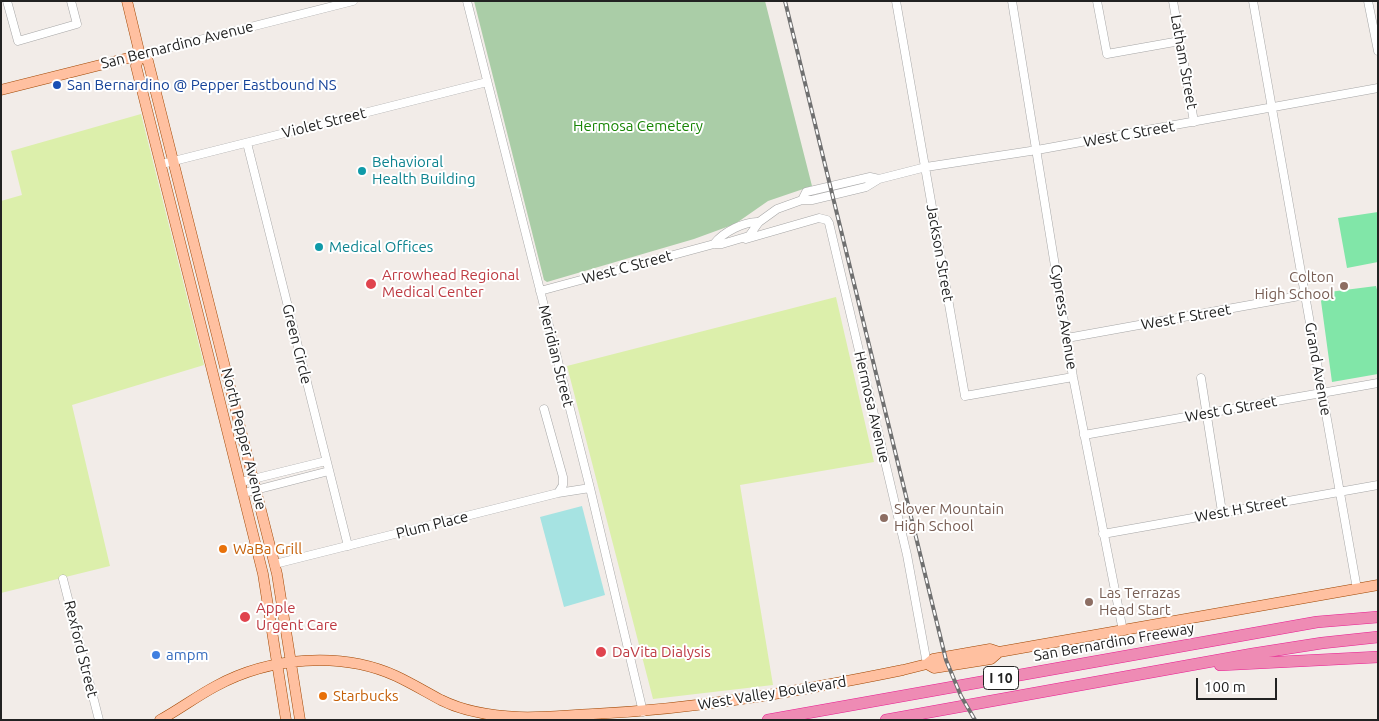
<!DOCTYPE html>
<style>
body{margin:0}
#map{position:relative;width:1379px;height:721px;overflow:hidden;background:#f2ece8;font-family:Ubuntu,sans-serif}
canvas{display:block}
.frame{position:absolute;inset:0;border:2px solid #222;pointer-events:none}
.scale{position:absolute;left:1196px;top:678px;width:81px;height:22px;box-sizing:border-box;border:2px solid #222;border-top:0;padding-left:6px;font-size:15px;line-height:18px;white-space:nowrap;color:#222;-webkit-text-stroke:4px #fff;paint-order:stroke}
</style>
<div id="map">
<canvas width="1379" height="721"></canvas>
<div class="frame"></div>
<div class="scale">100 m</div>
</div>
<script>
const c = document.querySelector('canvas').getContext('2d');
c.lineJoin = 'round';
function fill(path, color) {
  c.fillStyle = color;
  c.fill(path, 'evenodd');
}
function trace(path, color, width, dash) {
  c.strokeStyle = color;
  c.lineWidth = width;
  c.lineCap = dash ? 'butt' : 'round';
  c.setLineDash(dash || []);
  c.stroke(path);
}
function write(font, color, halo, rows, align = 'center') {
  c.font = font + ' Ubuntu,sans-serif';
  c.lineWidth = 4;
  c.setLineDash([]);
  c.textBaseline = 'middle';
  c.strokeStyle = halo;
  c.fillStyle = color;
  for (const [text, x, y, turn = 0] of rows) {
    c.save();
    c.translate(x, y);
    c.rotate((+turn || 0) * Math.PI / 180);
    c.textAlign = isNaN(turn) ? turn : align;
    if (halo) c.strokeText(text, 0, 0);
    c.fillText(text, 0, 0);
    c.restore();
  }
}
const grass = new Path2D(`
 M141,114l63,251 -132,40 38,161 -109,27v-392l21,-6 -11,-44z
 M836,297l38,165 -134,23 33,200 -120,14 -86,-333z`);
const cemetery = new Path2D(`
 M474,1h291l47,185 -44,15 -33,23 -41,15 -147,43 -3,-2z`);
const pitch = new Path2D(`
 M1378,212v50l-31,6 -9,-50z
 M1376,286l2,7v81l-46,8 -11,-81 8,-9z`);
const water = new Path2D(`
 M582,506l23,89 -41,12 -24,-90z`);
const minor = new Path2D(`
 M7,1l11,40 59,-17 -6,-23
 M467,1l123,487 53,224
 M896,1l69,395 108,-19
 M1012,1l61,376 50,254
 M1097,1l10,53 73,-13
 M1173,1l21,121
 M1253,1l104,588
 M1368,1l10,50
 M140,55l213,-54
 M247,143l101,403
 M162,164l325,-82
 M802,200l4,-8 64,-15 9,2
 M746,239l73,-21 8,2 2,3 78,332 20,109
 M714,244c9,-12 31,-23 45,-22
 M540,291l174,-47h8l27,-8 10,-14 18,-13 25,-9h10l54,-13 13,-8 47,-12 111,-17 341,-62
 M1067,338l238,-43
 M1201,378l21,134
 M544,409l19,68v8l-5,8
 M1084,435l294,-52
 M241,482l85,-21
 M244,493l85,-22
 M1103,534l275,-49
 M275,564l283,-71 32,-5
 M63,579l36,141`);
const major = new Path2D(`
 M127,1l13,54 -4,11 127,508 23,146
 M140,55l8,6 129,513 23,146
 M1,90l139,-35
 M927,664l7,4 57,-9 8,-7 379,-67
 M160,720c20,-11 37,-24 56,-34 53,-29 125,-35 180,-10 15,7 30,16 45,24 24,12 52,16 78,17 25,1 49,-2 74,-3 105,-5 207,-23 310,-44l24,-6 6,-5 57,-10 9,3`);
const highway = new Path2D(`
 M1220,665l158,-8
 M768,720l549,-98 61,-5
 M886,720l366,-66 70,-11 56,-6`);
const rail = new Path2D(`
 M785,1l161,659 15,36 14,24`);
const markers = [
 [57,85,5,"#1a4fb4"],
 [362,171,5,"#0f9aa8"],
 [319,247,5,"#0f9aa8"],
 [371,284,6,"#e0444e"],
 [1344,286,5,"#8d6e63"],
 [884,518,5,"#8d6e63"],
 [223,549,5,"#e8710a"],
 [1089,602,5,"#8d6e63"],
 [245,617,6,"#e0444e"],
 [601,652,6,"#e0444e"],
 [156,655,5,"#3f7fe0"],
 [323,696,5,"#e8710a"]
];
const shields = [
 [1001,678,35]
];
const shieldNames = [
 ["I 10",1001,678]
];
const streetNames = [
 ["San Bernardino Avenue",177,45,-14],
 ["Latham Street",1184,62,80],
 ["Violet Street",324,123,-14],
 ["West C Street",1129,134,-10],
 ["Jackson Street",940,253,80],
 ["West C Street",627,267,-15],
 ["Cypress Avenue",1064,317,81],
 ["West F Street",1186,317,-10],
 ["Green Circle",297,344,76],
 ["Meridian Street",556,356,76],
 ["Grand Avenue",1318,369,80],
 ["Hermosa Avenue",872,407,77],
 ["West G Street",1231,409,-10],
 ["North Pepper Avenue",244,439,76],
 ["West H Street",1241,509,-10],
 ["Plum Place",432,525,-14],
 ["San Bernardino Freeway",1114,642,-10],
 ["Rexford Street",81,649,76],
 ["West Valley Boulevard",772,693,-9]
];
const transitNames = [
 ["San Bernardino @ Pepper Eastbound NS",67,85]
];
const parkNames = [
 ["Hermosa Cemetery",638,126]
];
const cultureNames = [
 ["Behavioral",372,162],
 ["Health Building",372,179],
 ["Medical Offices",329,247]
];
const healthNames = [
 ["Arrowhead Regional",382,275],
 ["Medical Center",382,292],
 ["Apple",256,608],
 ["Urgent Care",256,625],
 ["DaVita Dialysis",612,652]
];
const educationNames = [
 ["Colton",1334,277,"right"],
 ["High School",1334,294,"right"],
 ["Slover Mountain",894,509],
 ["High School",894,526],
 ["Las Terrazas",1099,593],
 ["Head Start",1099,610]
];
const foodNames = [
 ["WaBa Grill",233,549],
 ["Starbucks",333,696]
];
const shopNames = [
 ["ampm",166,655]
];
fill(grass, '#dcefab');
fill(cemetery, '#aacda7');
fill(pitch, '#81e6a8');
fill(water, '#a6e3e2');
trace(minor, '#a6a6a6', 9);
trace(major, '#9f4500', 11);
trace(highway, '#e81d92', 12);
trace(minor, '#fff', 8);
trace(major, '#ffc0a0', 10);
trace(highway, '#ee8bb4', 11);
trace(rail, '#707070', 4);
trace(rail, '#fff', 2, [5.5]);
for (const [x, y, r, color] of markers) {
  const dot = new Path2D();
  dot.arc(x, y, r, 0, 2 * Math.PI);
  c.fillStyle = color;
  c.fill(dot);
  trace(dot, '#fff', 2);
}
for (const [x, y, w] of shields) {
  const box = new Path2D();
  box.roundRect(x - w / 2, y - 11.5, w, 23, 4);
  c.fillStyle = '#fff';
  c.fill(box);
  trace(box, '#222', 1);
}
write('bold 14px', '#222', null, shieldNames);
write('15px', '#222', '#fff', streetNames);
write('15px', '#164399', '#fff', transitNames, 'left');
write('15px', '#188605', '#fff', parkNames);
write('15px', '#0d838f', '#fff', cultureNames, 'left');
write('15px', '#be3a42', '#fff', healthNames, 'left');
write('15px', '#785e54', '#fff', educationNames, 'left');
write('15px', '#c56008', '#fff', foodNames, 'left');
write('15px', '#366cbe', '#fff', shopNames, 'left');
</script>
